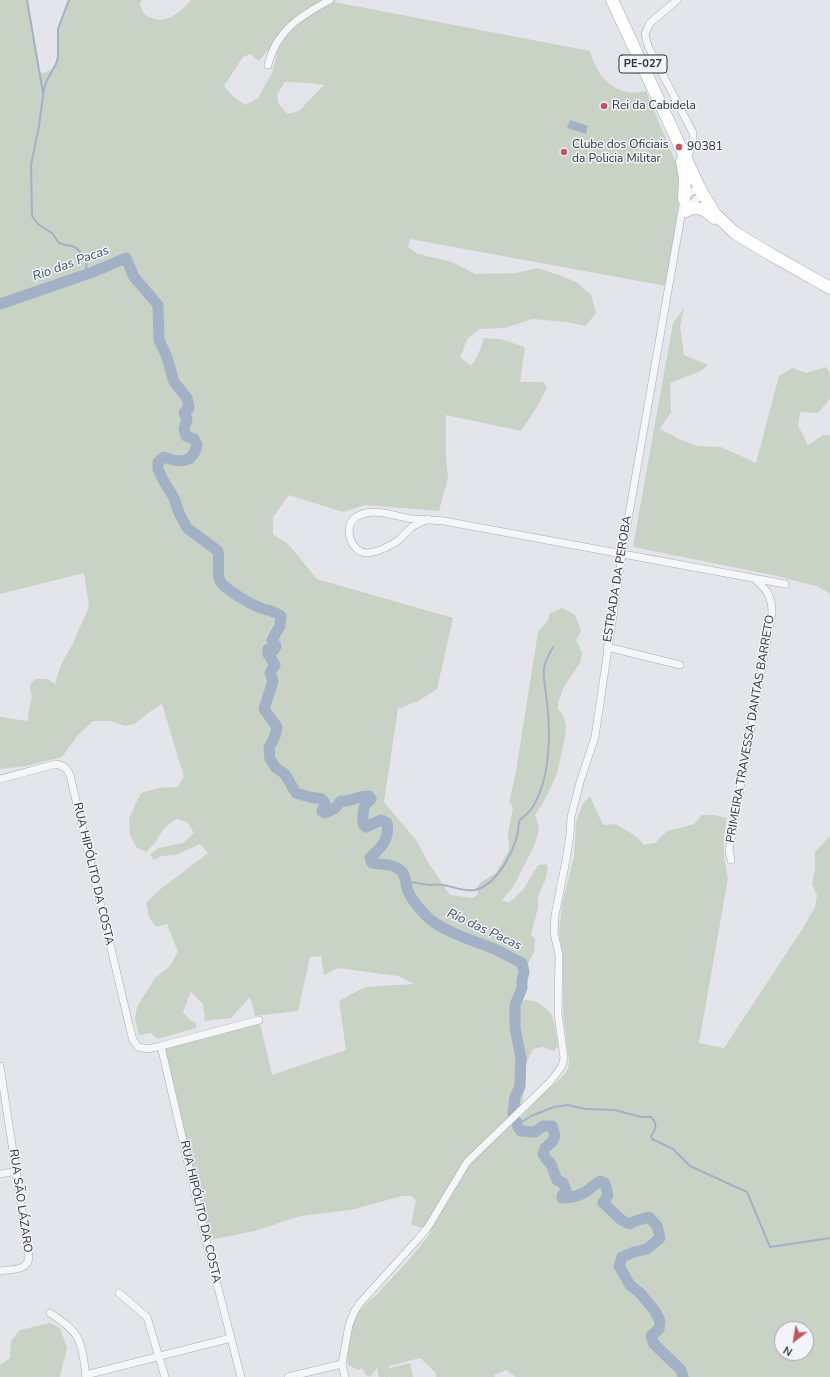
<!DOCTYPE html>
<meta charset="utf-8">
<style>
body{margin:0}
#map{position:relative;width:830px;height:1377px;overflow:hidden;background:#e3e5ea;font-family:"Nunito Sans",sans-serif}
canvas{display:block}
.north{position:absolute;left:774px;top:1321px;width:40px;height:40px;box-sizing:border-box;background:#f3f4f7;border:1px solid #a4a7ae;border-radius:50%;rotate:211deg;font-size:11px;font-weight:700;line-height:16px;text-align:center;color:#2d3340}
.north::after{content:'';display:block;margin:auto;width:14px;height:18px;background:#c1565f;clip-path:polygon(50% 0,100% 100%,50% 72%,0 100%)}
</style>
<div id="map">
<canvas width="830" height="1377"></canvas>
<div class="north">N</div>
</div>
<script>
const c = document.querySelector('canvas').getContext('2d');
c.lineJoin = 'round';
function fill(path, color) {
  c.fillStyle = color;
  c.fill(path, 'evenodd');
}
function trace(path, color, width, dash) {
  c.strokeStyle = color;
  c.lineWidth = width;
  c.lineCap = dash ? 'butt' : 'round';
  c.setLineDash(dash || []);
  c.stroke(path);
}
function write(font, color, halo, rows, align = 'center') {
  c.font = font + ' "Nunito Sans",sans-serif';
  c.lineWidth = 3;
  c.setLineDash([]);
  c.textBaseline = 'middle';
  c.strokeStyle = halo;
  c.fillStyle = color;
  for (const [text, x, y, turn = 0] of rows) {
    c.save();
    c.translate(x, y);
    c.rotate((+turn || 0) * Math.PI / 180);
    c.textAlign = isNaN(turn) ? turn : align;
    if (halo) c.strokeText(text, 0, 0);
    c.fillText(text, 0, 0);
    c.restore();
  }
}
const green = new Path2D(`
 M0,0h27l13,73c26,-2 15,-25 18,-43 1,-10 7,-21 11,-30h73l-2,5 5,10c3,1 6,3 9,4 14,4 29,-9 37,-19h146l-3,2 256,49c8,28 26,47 56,40l27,65 7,14 1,20 -15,96 -256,-47 -2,8 10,7 34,8 23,12 41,-1 22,-5 24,8 16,7 13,12 5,18 -10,13 -19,-4 -35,-3 -27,9 -25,1 -12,9 -8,19 11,9 7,-11 6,-17 16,1 25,8 -5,35h23l4,5 -10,20 -16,24 -75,-16v42l2,21 -9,33 -74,-6 -22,7 -54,-17 -16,22v17l16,11 28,34 136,39 -16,71 -17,11 -22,9 -14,93 32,38 12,22 22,33 23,3 4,-3 1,-3 -2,-3 5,-7 15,-9 13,-23 -1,-17 5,-25 -4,-6 6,-25 23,-145 10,-12 2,-7 12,-5c14,6 15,9 19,23l-5,9 6,12 -1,9 -17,26 -6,16v6l5,6 3,10 -1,12 -8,37 -14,29 -8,12 4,13 -1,7 -5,13 -20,39 -11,13 7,3 14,-13 15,-25 8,-1 2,4 -3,13 -7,15v12l-7,26 4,6 -1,12 -5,9 -7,37 1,3c9,-4 23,6 28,13 4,7 5,23 7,32l-4,5 -12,-4 -9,2 -8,18 -2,34 -4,8 -8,5 1,12 26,-27 25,-23 5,-7 1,-7 -6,-49v-45l-4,-36 3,-29 12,-46 2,-35 7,-19 7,-7 13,29 13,-1 21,13 7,8 11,-2 12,-12 27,-7 8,-9h11l14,3c-5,21 -4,40 1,60l-29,165 25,5 79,-120 12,-21 2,-12 -5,-11 3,-15v-17l15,-16v541h-314l-10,-7 -12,5 1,2h-59v-4l-16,-15 -31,8 1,2 20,-5 3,14h-23l-1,-3v3h-10l-2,-9 -7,9 -4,-2 -4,-7 -4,2 -10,-5c-2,-11 1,-35 6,-46 5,-11 17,-18 25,-27 18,-19 37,-39 52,-60l-20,-8 5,-24 -5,-4h-9l-51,14 -51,6 -45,15 -46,9 -45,-193 96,-24 12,52 74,-25 -7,-49 26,-14 49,-3 -16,-8 -60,-8 -14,7 -3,-19 -11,1 -12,54 -43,5 -5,-19 -19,21 -26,3 -2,-17 -12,-12 -8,20 7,8 6,3v5l-38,11 -7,-6 -12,2 -4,-16 2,-12 18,-29 15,-12 8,-14 -11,-28 -11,3 -7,-10 -3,-14 12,-12 50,-38 -8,-9 -24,11 -15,1 -7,4 -4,-5 8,-7 25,-5 11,-10 -7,-11 -11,-3 -12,9 -9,15 -9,9 -10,-5 -6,-12 -1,-17 12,-25 17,-5 19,-1 7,-10 -22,-73 -11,7 -17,13 -9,2 -15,-5h-17l-16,15 -15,21 -36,9 -26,3v-52l28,4 1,-11 3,-14c-3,-8 -3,-11 3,-17h13l7,5 5,-17 15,-28 14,-33 -5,-33 -84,21zM268,50l9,4 -5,19 -14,25 -13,7 -11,-8 -10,-11 19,-29 7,-3 9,7zM285,82l23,1 16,2 -25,26 -12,3 -9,-11 -1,-9zM782,1329h24v24h-24z
 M684,308l-4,18 4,29 24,10 -7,6 -31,12 1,29 -11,17 19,10 19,7 23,1 35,16 23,-87 13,-8 14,5 20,-6 4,6v23l-3,7 -10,10 -17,-1 -2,13 10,20 15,-10h7v159l-11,-7 -42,-11 -144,-29 40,-224z
 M50,1323l10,5 7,20 -7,29h-60v-12l10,-7 1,-17 9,-11z`);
const water = new Path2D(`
 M570,120l18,6 -2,8 -19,-6z`);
const stream = new Path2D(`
 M27,0l16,93
 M69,0l-11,29v28l-2,7 -9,16 -3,9 -5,37 -8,39 1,51 6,8 14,9 7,10c4,2 9,2 13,3 3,1 6,3 8,6 9,9 7,12 5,23
 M405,881c8,1 16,3 24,4 5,0 9,-1 13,0 11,1 21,7 33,5 24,-6 44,-46 44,-69 4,-4 10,-8 13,-13 18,-28 19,-73 15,-105 -2,-26 -9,-31 6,-56
 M517,1125l14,-9 23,-9 13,-2 19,4 29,1 26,7h10c7,7 5,12 0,19l1,3 21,10 17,17 57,26 23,55 60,-9`);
const river = new Path2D(`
 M0,304l93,-32 33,-14 8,19 24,28 1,35 8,17 7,25 13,16 2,10 -5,5 3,6 -3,10 2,7 8,3 3,6c-4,19 -18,18 -33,12l-6,5v7l4,9 12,20 5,15 8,15 31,23c2,10 -2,20 2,30 4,8 32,24 41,27 10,4 10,1 20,8l-1,10 -8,14 4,6 -2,4 -6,-1v5l7,11 -5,8 3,8 -9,28 13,18 -2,9 -6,12 1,11 6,9 9,6 11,19 14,4 12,2 3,4 -3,8 3,2 10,-5 6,-7c10,1 18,-6 28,-5l2,3 -6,6 -2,8v11l3,3 15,-7 6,3c3,17 -6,24 -17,35l2,5c9,2 19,0 27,6 9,6 5,16 10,24 4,9 18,25 26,30 19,13 41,18 62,27 8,4 16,9 25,13l2,9 -2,8v8l-7,17v23l6,30 -1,28 -5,11 -2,16 5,14 3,4 14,1 8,-6h9l3,10 -3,6 -7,6 -2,6 3,5 5,5 6,16 6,3 3,7 -4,6v2c9,0 17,-2 25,-7 5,-4 8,-7 13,-10l5,2 3,12 -5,8c10,7 15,18 27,21l5,-3 14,-4 8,9 3,12 -13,11 -13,3 -12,5 -3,9 11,19 10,8 15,18 5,10 -1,8 -8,7 3,8 27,26 2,7`);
const street = new Path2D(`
 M677,0l-27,23 -5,11 3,12 45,87v6l-6,22
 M268,65c8,-34 32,-49 62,-65
 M687,208l15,-14
 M428,519c-5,3 -12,5 -16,8 -5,4 -9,9 -13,13 -8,6 -22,12 -31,13 -17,1 -26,-27 -12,-36 17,-11 40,0 57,2 10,1 21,1 31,2l341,63
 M607,647l73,18
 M0,779l56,-15c8,2 11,4 14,11l61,258 2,7 5,7 9,2 14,-3 98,-26
 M731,860l-2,-10 43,-237c0,-17 -5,-23 -17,-34
 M161,1046l47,203 33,128
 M0,1066l29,191c-1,14 -18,12 -29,14
 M0,1174l17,-3
 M119,1293l28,24 18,60
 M50,1313c10,7 23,15 28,26 6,11 6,26 8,38
 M86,1375l145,-37
 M288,1377l54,-13
 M345,1377l-3,-13 7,-39 5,-13 6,-9 58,-64 10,-12 39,-65 83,-80 12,-16 2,-8 -6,-45 1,-58 -5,-22 1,-18 11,-55 4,-26 1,-17 9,-35 15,-45 27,-183 62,-355c3,-7 9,-8 16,-10`);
const primary = new Path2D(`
 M612,0l88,189 15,25 20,19 35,21 60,34
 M682,162l3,16 -1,21
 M686,211c11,-7 20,-1 28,7`);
const markers = [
 [604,106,4,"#c1565f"],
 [679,147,4,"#c1565f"],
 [564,152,4,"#c1565f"]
];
const shields = [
 [643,64,48]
];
const shieldNames = [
 ["PE-027",643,64]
];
const poiNames = [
 ["Rei da Cabidela",612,106],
 ["Clube dos Oficiais",572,145],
 ["da Policia Militar",572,159],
 ["90381",687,147]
];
const streetNames = [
 ["ESTRADA DA PEROBA",618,579,-81],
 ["PRIMEIRA TRAVESSA DANTAS BARRETO",751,729,-80],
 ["RUA HIPÓLITO DA COSTA",93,874,77],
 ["RUA SÃO LÁZARO",20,1201,82],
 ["RUA HIPÓLITO DA COSTA",200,1212,77]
];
const waterNames = [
 ["Rio das Pacas",71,264,-20],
 ["Rio das Pacas",484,930,25]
];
fill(green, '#c8d3c5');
fill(water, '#a2b1c6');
trace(stream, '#a2b1c6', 2);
trace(river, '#a2b1c6', 11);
trace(street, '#a9acb4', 8);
trace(primary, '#a4a9b4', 13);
trace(street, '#f5f6f8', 7);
trace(primary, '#fff', 12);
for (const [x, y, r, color] of markers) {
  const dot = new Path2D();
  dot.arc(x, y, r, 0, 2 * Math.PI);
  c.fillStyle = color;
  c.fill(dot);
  trace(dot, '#f3f4f7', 1.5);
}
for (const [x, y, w] of shields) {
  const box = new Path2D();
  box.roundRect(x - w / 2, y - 9, w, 18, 3);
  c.fillStyle = '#f3f4f7';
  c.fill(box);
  trace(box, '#2d3340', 1);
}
write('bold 11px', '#2d3340', null, shieldNames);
write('12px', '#2d3340', '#f3f4f7', poiNames, 'left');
write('12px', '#2d3340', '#f3f4f7', streetNames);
write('italic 13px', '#3b4f70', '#f3f4f7', waterNames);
</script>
